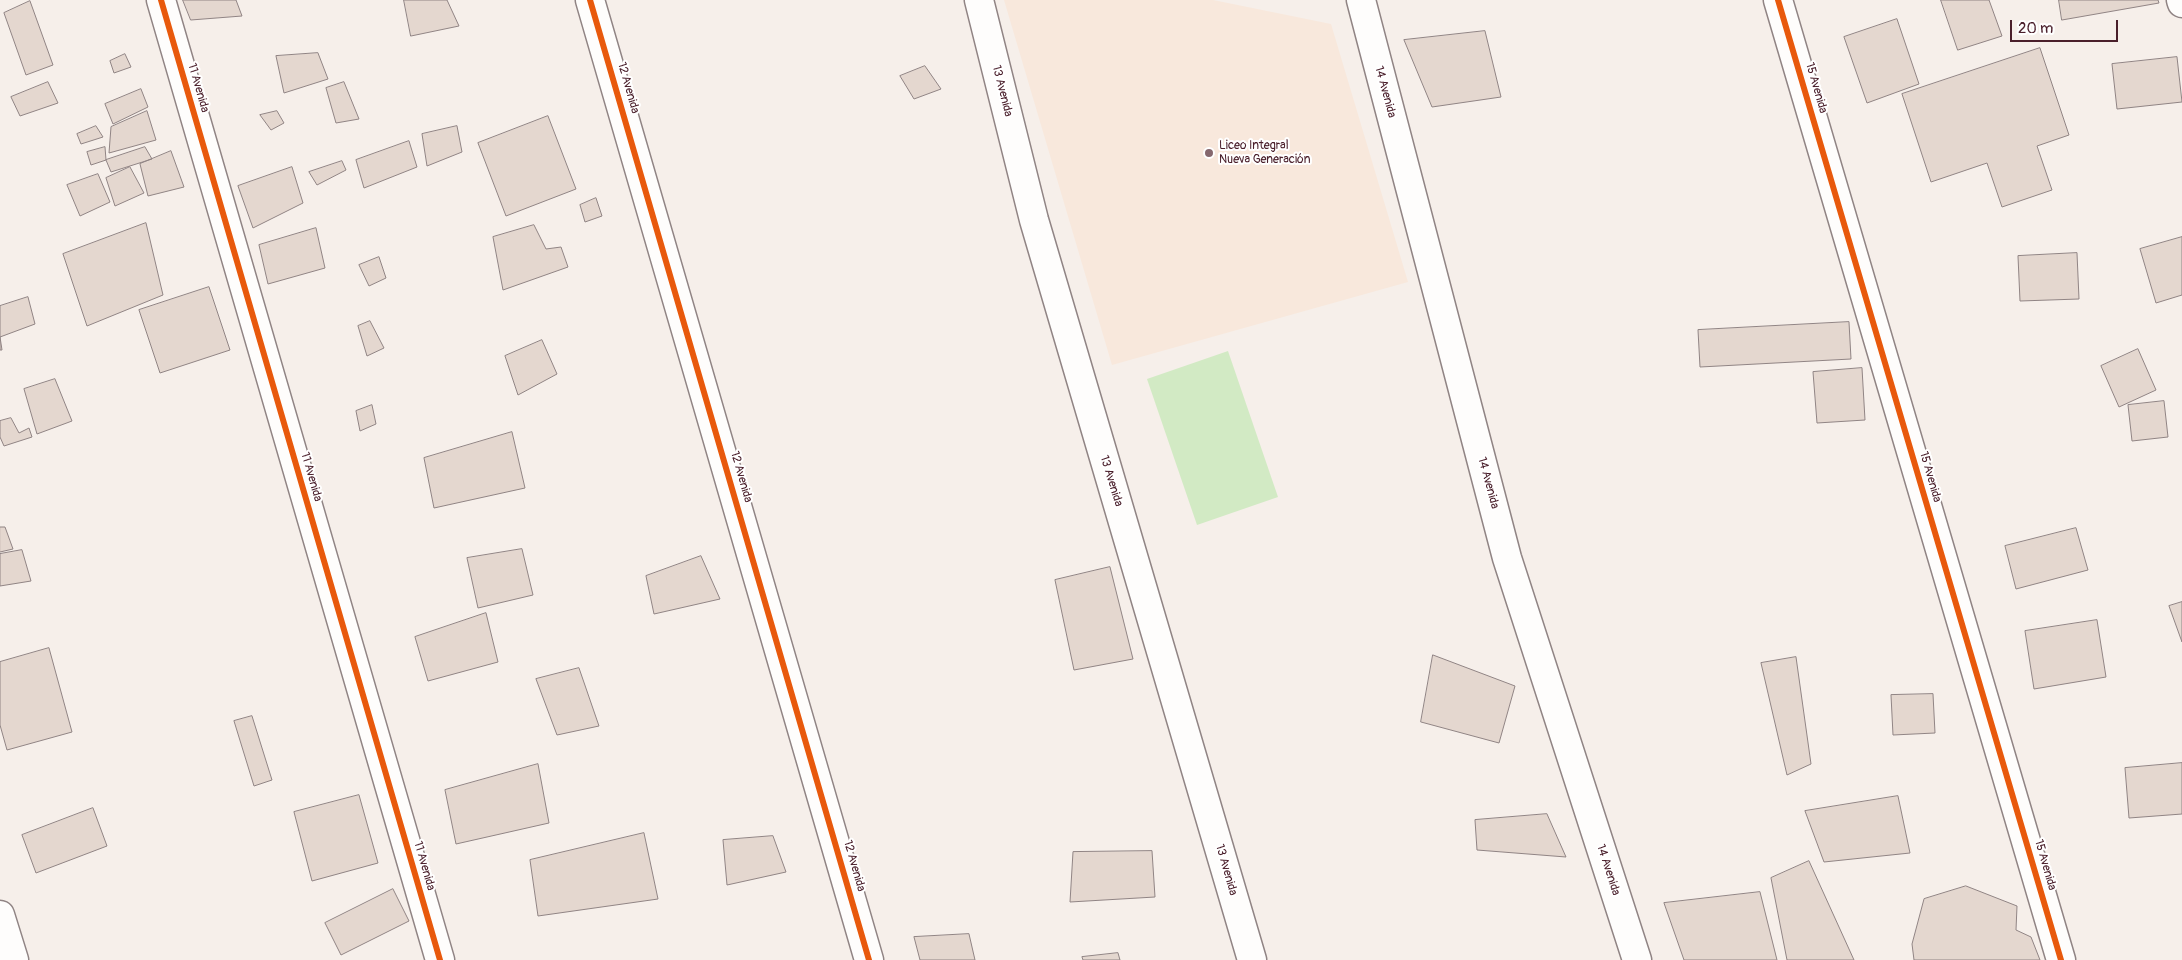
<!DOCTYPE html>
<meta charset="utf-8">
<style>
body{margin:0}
#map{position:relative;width:2182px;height:960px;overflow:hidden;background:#f6efea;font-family:Pangolin,sans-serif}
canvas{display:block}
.scale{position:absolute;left:2010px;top:20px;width:108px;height:22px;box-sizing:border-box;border:2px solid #4a1f2b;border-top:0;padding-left:6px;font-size:15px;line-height:18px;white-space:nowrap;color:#4a1f2b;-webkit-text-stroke:4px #fff;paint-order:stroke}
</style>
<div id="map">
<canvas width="2182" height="960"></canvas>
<div class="scale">20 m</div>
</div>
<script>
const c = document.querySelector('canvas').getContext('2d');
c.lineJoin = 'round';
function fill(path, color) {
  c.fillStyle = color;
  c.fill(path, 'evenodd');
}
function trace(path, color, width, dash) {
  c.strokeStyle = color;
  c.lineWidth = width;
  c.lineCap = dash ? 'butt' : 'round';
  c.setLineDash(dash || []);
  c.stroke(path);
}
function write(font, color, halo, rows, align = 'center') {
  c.font = font + ' Pangolin,sans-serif';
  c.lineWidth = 4;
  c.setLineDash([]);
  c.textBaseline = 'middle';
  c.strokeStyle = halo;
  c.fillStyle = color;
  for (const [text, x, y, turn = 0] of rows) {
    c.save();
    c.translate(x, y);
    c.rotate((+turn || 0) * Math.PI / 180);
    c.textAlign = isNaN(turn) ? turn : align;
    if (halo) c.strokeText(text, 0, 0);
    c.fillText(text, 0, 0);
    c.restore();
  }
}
const built = new Path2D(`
 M1004,0h209l118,24 77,258 -296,83z`);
const green = new Path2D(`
 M1228,351l50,146 -81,28 -50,-146z`);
const building = new Path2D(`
 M183,0h53l6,16 -51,4z
 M404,0h43l12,26 -48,10z
 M1941,0h48l13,36 -44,14z
 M2059,0h99l1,3 -97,17z
 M30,1l23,64 -27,10 -22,-62z
 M1897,19l22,65 -52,19 -23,-66z
 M1485,31l16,66 -69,10 -28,-67z
 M2040,48l29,87 -32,11 15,44 -50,17 -15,-44 -56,19 -29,-88z
 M318,53l10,26 -44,14 -8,-37z
 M125,54l6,13 -17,6 -4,-12z
 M2177,57l5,45 -65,7 -5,-45z
 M925,66l16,23 -27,10 -14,-23z
 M48,82l10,21 -38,13 -9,-19z
 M344,82l15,37 -23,4 -10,-35z
 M141,89l7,18 -35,17 -8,-20z
 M147,111l9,29 -47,13 2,-26z
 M277,111l7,12 -13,7 -11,-15z
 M548,116l28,73 -70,27 -28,-73z
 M96,126l7,11 -22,7 -4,-10z
 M457,126l5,26 -35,14 -5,-32z
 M409,141l8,26 -53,21 -8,-28z
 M105,147l1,13 -15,5 -4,-13z
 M145,147l7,12 -41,13 -5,-12z
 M171,151l13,36 -36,9 -8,-32z
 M342,161l4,9 -29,15 -8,-13z
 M130,167l14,26 -29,13 -9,-28z
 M292,167l11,36 -50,25 -15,-42z
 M98,174l12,28 -30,14 -13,-31z
 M596,198l6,18 -17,6 -5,-17z
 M146,223l17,72 -76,31 -24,-72z
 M534,225l12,24 15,-2 7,20 -65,23 -10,-53z
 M316,228l9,40 -57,16 -9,-39z
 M2182,237v58l-26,8 -16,-54z
 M2077,253l2,46 -59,2 -2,-45z
 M379,257l7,21 -17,8 -10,-21z
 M209,287l21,63 -70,23 -21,-63z
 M28,297l7,27 -35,13 2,13h-2v-44z
 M370,321l14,27 -17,8 -9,-30z
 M1849,322l2,37 -151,8 -2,-37z
 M542,340l15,34 -39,21 -13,-39z
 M2138,349l18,41 -37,17 -18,-41z
 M1862,368l3,52 -48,3 -4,-51z
 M55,379l17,42 -35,13 -13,-45z
 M2164,401l4,36 -36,4 -4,-36z
 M372,405l4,19 -16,7 -4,-20z
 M11,418l8,15 10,-5 3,9 -28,9 -4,-9v-16z
 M512,432l13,56 -91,20 -10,-50z
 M0,527h5l8,22 -13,3z
 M2076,528l12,42 -72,19 -11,-43z
 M522,549l11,46 -55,13 -11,-50z
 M22,550l9,31 -31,5v-32z
 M701,556l19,43 -66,15 -8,-38z
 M1110,567l23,92 -59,11 -19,-90z
 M2182,602v40l-13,-36z
 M486,613l12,49 -70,19 -13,-44z
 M2097,620l9,57 -72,12 -9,-58z
 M49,648l23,84 -65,18 -7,-25v-63z
 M1433,655l82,31 -16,57 -78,-21z
 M1796,657l15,107 -24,11 -26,-112z
 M579,668l20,58 -42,9 -21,-56z
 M1933,694l2,39 -42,2 -2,-40z
 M252,716l20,64 -18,6 -20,-65z
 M2182,763v51l-53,4 -4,-50z
 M538,764l11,59 -93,21 -11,-54z
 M359,795l19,68 -66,18 -18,-69z
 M1898,796l12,57 -86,9 -19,-51z
 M93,808l14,38 -71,27 -14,-38z
 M1547,814l19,43 -89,-7 -2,-30z
 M644,833l14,66 -120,17 -8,-56z
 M773,836l13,36 -59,13 -4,-45z
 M1152,851l3,46 -85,5 3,-50z
 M1809,861l45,99h-67l-16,-82z
 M1966,886l51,20 -1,24 15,7 9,23h-126l-2,-16 12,-45z
 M393,889l16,32 -68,34 -16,-32z
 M1760,892l17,68h-93l-20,-57z
 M969,934l6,26h-55l-6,-23z
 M1118,953l2,7h-37l-1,-3z`);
const minor = new Path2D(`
 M161,0l279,960
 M590,0l279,960
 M979,0l55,220 218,740
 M1361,0l146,558 130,402
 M1778,0l283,960
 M0,915l14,45`);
const secondary = new Path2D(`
 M2181,0l1,3`);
const cycleway = new Path2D(`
 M161,0l279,960
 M590,0l279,960
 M1778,0l283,960`);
const markers = [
 [1209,153,5,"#86686e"]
];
const streetNames = [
 ["11 Avenida",198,88,74],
 ["12 Avenida",628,88,74],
 ["15 Avenida",1816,88,74],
 ["13 Avenida",1002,91,76],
 ["14 Avenida",1385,92,75],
 ["11 Avenida",311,477,74],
 ["12 Avenida",741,477,74],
 ["15 Avenida",1930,477,74],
 ["13 Avenida",1111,481,73],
 ["14 Avenida",1488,483,75],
 ["15 Avenida",2045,865,74],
 ["11 Avenida",424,866,74],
 ["12 Avenida",854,866,74],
 ["13 Avenida",1226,870,74],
 ["14 Avenida",1608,870,72]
];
const poiNames = [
 ["Liceo Integral",1219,146],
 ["Nueva Generación",1219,160]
];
fill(built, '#f8e8dc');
fill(green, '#d2eac4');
fill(building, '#e4d7cf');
trace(building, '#908484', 1);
trace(minor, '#908484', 31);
trace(secondary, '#908484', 31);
trace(minor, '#fefdfc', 28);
trace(secondary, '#fefdfc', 28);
trace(cycleway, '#e8590c', 6);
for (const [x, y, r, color] of markers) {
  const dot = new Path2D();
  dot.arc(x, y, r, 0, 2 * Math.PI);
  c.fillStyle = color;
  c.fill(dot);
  trace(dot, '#fff', 2);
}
write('12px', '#4a1f2b', '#fff', streetNames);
write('12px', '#4a1f2b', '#fff', poiNames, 'left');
</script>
